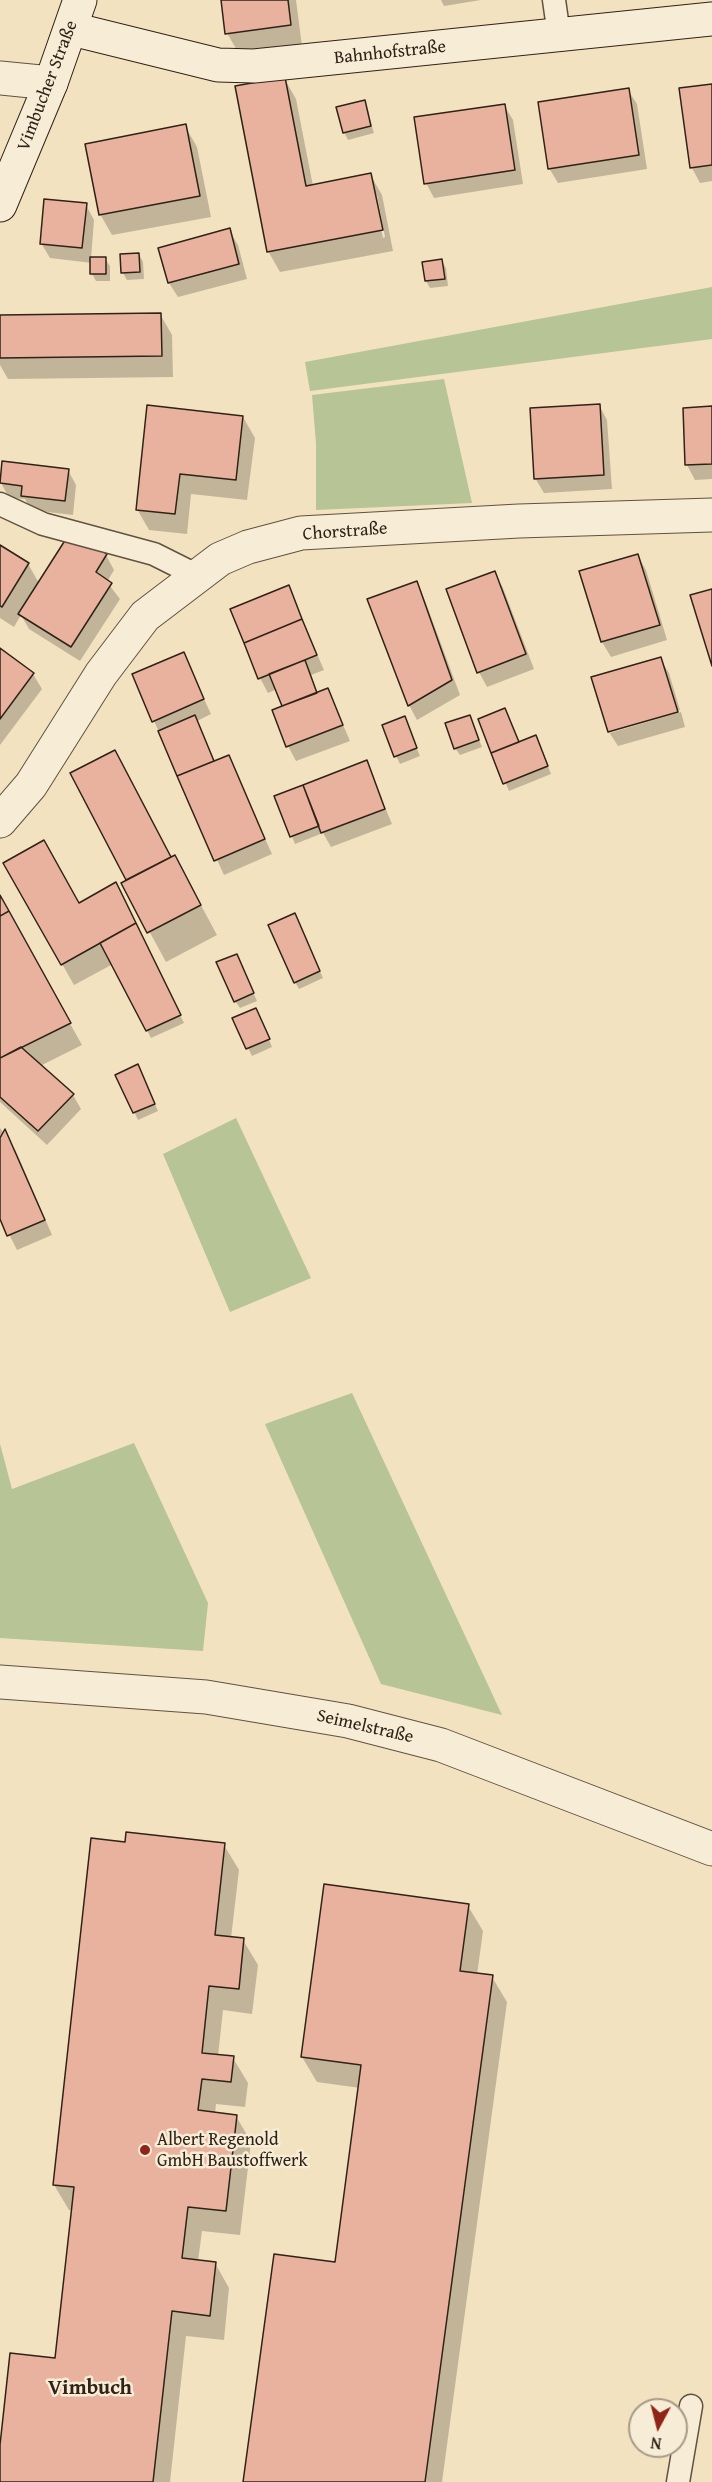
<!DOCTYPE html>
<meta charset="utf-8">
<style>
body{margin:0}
#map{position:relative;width:712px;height:2482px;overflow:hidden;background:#f2e2c0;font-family:"Gentium Book Plus",serif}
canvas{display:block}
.north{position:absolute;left:628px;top:2398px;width:60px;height:60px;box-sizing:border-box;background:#f7ecd6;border:2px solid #a79b89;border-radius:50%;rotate:187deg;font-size:16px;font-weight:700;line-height:24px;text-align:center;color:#302216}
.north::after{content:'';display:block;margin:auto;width:21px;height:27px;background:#8f2418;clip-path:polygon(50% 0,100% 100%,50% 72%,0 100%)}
</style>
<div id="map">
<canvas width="712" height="2482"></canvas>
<div class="north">N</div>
</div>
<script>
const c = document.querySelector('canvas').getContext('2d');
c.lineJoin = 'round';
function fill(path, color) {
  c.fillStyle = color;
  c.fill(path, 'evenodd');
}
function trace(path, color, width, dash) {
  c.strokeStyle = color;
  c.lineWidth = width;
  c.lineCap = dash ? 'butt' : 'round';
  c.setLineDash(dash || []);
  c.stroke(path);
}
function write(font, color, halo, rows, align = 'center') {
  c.font = font + ' "Gentium Book Plus",serif';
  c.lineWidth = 5;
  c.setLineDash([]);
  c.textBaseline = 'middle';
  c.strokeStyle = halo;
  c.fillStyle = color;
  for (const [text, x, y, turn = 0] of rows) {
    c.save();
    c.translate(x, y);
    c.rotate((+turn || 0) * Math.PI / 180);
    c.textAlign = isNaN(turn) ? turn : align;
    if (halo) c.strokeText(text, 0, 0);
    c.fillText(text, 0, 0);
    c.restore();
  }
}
const green = new Path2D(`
 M712,287v52l-402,52 -5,-29z
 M444,379l28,124 -156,7v-67l-4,-48z
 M236,1118l75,160 -81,34 -67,-158z
 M352,1393l150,322 -121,-31 -116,-260z
 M134,1443l74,160 -5,48 -203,-13v-194l12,45z`);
const shadow = new Path2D(`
 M222,0h74l6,46 -63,8 -12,-21z
 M441,0h40l-37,6z
 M284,78l12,21 17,87 57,-12 12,21 11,56 -113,21 -12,-21zM374,195h3l8,42 -2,1z
 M712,85v96l-12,2 -8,-15 -12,-78z
 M628,90l9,14 10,65 -89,14 -9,-15z
 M364,101l10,32 -26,7 -4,-8z
 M504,105l9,15 10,64 -89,14 -8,-15z
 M185,126l12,21 14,70 -99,18 -12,-21z
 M86,205l8,15 -3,39h14l5,7v15h-14l-4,-7v-11l-42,-5 -9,-15z
 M229,230l9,15 9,34 -69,18 -9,-14z
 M139,254l4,8 1,17 -17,1 -4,-7z
 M442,261l4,7 2,18 -18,2 -4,-7z
 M160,314l12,21 1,42 -165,2 -8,-14v-48z
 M599,405l8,15 5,69 -68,4 -9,-15z
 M712,408v71l-17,1 -8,-15z
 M243,417l12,21 -8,62 -56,-6 -4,40 -38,-4 -12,-21z
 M68,470l8,15 -3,30 -42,-5 -6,-11 -16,-1 -8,-15z
 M0,546l28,18 11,19 67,-28 8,15 -7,12 13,17 -40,62 -51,-32 -8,-14 -7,12 -14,-9z
 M638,556l8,14 21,70 -56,17 -9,-15 -21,-70z
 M494,573l9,15 31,81 -47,18 -8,-15z
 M416,583l8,15 36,97 -43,25 -8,-15z
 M288,587l36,83 -13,5 7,19 10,-4 22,51 -54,20 -8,-15 -4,-39 -7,-18 -9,4 -8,-15z
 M0,650l33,24 9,15 -42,56z
 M183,654l28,60 -14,7 18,41 13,-5 44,97 -48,21 -70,-154z
 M660,659l9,14 11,37 -70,20v3l71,-21 4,15 -67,19 -9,-14 -16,-54z
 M469,716l13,31 -22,8 -5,-7z
 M404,718l16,38 -20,8 -4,-8z
 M479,720l40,23 20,1 12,30 -42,17z
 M115,752l57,106 3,-1 42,78 -51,27 -43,-79 5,-2 -56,-108z
 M366,762l26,62 -61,23 -8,-14 -28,11 -19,-47z
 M5,864l74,41 36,-21 69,139 -33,15 -38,-74 -39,21z
 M0,898l82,147 -42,21 33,29 8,14 -34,36 -47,-43z
 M298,922l25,56 -24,11 -4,-7z
 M240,963l17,38 -17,7 -5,-7z
 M260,1017l12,30 -20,9 -18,-37z
 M141,1073l17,38 -20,9 -21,-45z
 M0,1128l16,23 36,84 -35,15 -17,-34z
 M126,1844l98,1 15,25 -8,68 12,2 15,25 -6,49 -29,-4 -5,46 15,2 15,25 -3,24 -29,-3 -1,10 21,2 15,26 -11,93 -38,-4 -4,30 17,2 14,25 -5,52 -38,-4 -16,146h-170v-23l56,-99 16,-150h-3l-15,-25z
 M468,1906l15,25 -6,44 15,2 15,25 -65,480h-197l91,-218 24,-176 -43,-6 -15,-25z`);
const building = new Path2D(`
 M221,0h67l3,25 -66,9z
 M285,77l21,109 65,-13 12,57 -116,22 -32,-166z
 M712,84v81l-22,3 -11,-80z
 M629,88l10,67 -91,14 -10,-67z
 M365,100l6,26 -28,7 -7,-26z
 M505,104l10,66 -91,14 -10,-67z
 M186,124l14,72 -101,19 -14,-71z
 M44,199l43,4 -5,45 -42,-4z
 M230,228l9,36 -71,19 -10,-35z
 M139,253l1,19 -19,1 -1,-19z
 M90,257h16v17h-16z
 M442,259l3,20 -20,2 -3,-19z
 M161,313l1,43 -162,2v-43z
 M600,404l4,71 -70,4 -4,-71z
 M147,405l96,11 -7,64 -56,-6 -5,40 -39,-4z
 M712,406v58l-27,1 -2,-57z
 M2,461l67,8 -4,32 -44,-5 1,-10 -22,-3z
 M71,531l36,23 -11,18 16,11 -41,64 -53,-33z
 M0,545l29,18 -27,44 -2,-1z
 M638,554l22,71 -59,17 -22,-71z
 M495,571l31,83 -49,19 -31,-84z
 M417,581l35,99 -44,26 -41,-107z
 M289,585l13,34 -58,24 -14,-34z
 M712,589v77l-22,-71z
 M302,619l15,36 -59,24 -14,-36z
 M0,648l34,25 -34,46z
 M184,652l20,47 -52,23 -20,-48z
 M661,657l17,55 -70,20 -17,-55z
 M305,660l12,33 -35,13 -13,-32z
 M328,688l15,37 -57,22 -14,-37z
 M505,708l14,34 -28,11 -13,-34z
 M195,715l19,46 -37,15 -19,-45z
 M470,715l9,25 -25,9 -9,-26z
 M405,716l12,32 -23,9 -12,-32z
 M536,735l12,31 -45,18 -12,-31z
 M115,750l56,107 -45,23 -56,-107z
 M229,755l36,84 -51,22 -37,-85z
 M367,760l18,49 -64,24 -18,-48z
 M303,785l16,41 -29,11 -16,-41z
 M44,840l35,63 37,-21 20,41 -75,42 -58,-102z
 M175,855l26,50 -54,28 -26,-50z
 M0,895l9,16 -9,5z
 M9,911l62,112 -71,35v-142z
 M295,913l25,58 -26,12 -26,-58z
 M136,923l45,92 -35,16 -46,-88z
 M237,954l17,39 -20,9 -18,-40z
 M256,1008l14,31 -24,10 -14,-31z
 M21,1047l53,47 -36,37 -38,-34v-39z
 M138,1064l17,40 -22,9 -18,-38z
 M5,1129l40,91 -38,16 -7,-17v-81z
 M126,1832l99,11 -10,92 29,3 -5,51 -30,-3 -7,67 32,3 -3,26 -29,-3 -4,31 39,5 -11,96 -38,-4 -6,51 34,4 -6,54 -38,-5 -19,171h-153v-37l10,-92 45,5 19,-171 -21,-2 38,-347 34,4z
 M324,1884l145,20 -9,67 33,4 -68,507h-182l31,-228 61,8 26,-197 -60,-8z`);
const lane = new Path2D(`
 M554,0l5,35
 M0,504l43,20 111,30 42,21
 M678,2482l13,-76`);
const street = new Path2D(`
 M0,78l51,5
 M0,821l31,-36 70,-111 44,-58 75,-57 28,-12 53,-14 218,-12 193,-6
 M0,1682l206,15 142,24 93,24 271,104`);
const secondary = new Path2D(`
 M72,29l146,36 36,1 458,-47
 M0,205l51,-122 29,-83`);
const markers = [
 [145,2150,6,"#8f2418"]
];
const streetNames = [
 ["Bahnhofstraße",390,53,-6],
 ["Vimbucher Straße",48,86,-69],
 ["Chorstraße",345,532,-4],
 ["Seimelstraße",365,1727,13]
];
const poiNames = [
 ["Albert Regenold",157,2140],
 ["GmbH Baustoffwerk",157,2161]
];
const quarterNames = [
 ["Vimbuch",90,2389]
];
fill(green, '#b6c496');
fill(shadow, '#0003');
fill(building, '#e8b29e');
trace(building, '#302216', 1.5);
trace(lane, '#605240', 25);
trace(street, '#605240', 35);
trace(secondary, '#302216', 35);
trace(lane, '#f7ecd6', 22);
trace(street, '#f7ecd6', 33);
trace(secondary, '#f7ecd6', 33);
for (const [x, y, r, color] of markers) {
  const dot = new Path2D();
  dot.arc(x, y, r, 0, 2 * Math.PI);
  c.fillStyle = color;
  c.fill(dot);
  trace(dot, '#f7ecd6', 2);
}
write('18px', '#302216', '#f7ecd6', streetNames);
write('18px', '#302216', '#f7ecd6', poiNames, 'left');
write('bold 21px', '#302216', '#f7ecd6', quarterNames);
</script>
